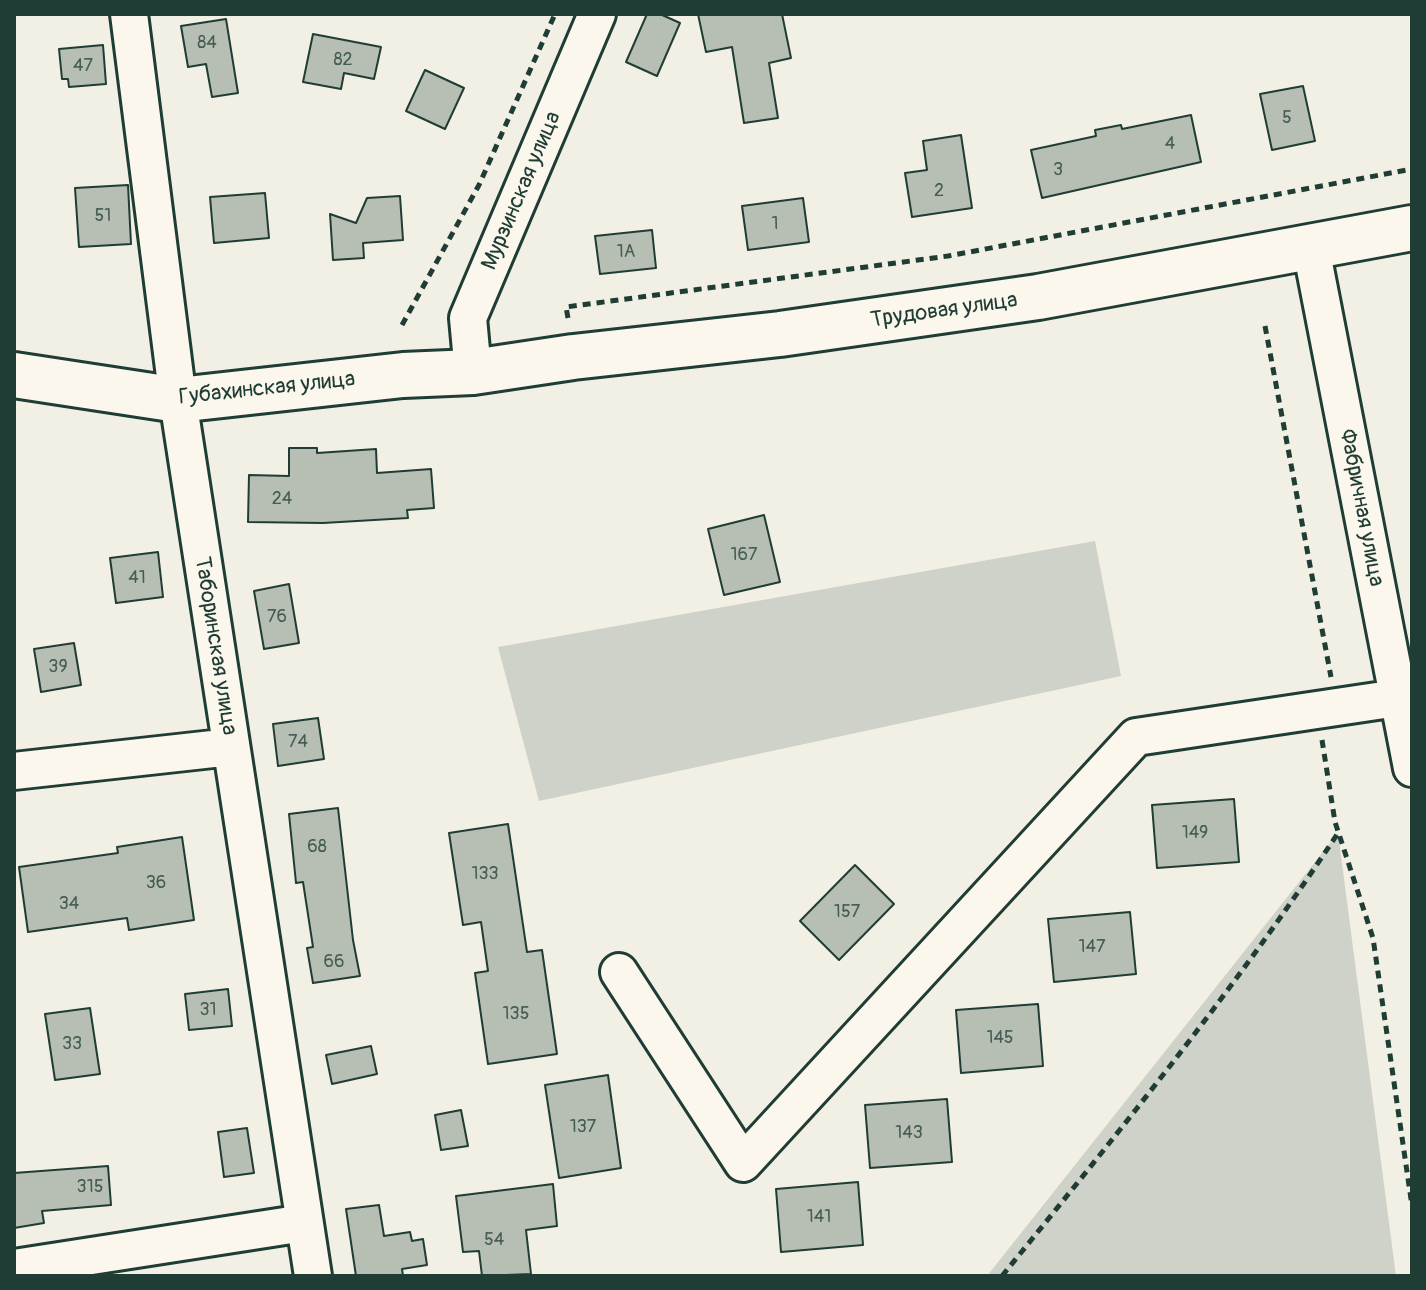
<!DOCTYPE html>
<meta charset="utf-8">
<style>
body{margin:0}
#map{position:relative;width:1426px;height:1290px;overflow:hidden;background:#f2f0e5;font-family:Pangolin,sans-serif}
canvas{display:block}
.frame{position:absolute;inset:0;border:16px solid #1f3d34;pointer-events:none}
</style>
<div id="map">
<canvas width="1426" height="1290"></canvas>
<div class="frame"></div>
</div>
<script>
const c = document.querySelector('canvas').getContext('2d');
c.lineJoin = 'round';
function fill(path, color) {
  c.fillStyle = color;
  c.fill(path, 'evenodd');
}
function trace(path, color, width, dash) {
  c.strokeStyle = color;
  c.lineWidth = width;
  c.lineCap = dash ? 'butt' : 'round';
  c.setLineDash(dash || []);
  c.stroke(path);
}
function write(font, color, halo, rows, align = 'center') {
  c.font = font + ' Pangolin,sans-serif';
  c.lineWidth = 7;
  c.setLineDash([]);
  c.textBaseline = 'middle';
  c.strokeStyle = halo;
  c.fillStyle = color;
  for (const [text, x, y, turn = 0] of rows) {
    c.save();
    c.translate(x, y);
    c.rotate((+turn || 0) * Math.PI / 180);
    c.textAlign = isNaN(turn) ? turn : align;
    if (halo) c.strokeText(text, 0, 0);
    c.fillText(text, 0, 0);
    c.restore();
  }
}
const green = new Path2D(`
 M1095,541l26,135 -582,125 -41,-154z
 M1338,833l58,443h-409z`);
const building = new Path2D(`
 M647,14h13l20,9 -23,53 -31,-14z
 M698,14h84l9,44 -22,5 9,55 -34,5 -12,-76 -26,5z
 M226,19l12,74 -26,4 -6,-33 -18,3 -7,-41z
 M313,34l68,13 -7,32 -30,-6 -3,16 -38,-7z
 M103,45l3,39 -37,3 -1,-8h-6l-3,-30z
 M425,70l39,18 -19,41 -39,-18z
 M1303,86l12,55 -43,9 -12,-56z
 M1191,115l10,47 -159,36 -11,-48 65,-14 -1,-6 26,-5 1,4z
 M961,135l11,73 -60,9 -7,-44 22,-3 -4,-29z
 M128,185l3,59 -52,3 -4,-59z
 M265,193l4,45 -55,5 -4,-46z
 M400,196l3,44 -40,3 1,15 -31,2 -3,-46 26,9 11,-25z
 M803,198l6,44 -61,8 -6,-44z
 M652,230l4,38 -56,6 -5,-38z
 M289,448h28v5l59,-4 1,24 54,-4 3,39 -27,2 1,8 -85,5 -75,-1 1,-47 40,1z
 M764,515l16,67 -56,13 -16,-66z
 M158,552l5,45 -47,6 -6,-45z
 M289,584l10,59 -35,6 -10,-58z
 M74,643l7,42 -40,7 -7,-43z
 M318,718l6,41 -46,7 -5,-42z
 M1234,799l5,63 -82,6 -5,-63z
 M338,808l15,132 7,36 -47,7 -6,-35 6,-1 -10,-65 -7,1 -7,-69z
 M508,824l19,128 15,-2 15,104 -69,10 -13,-91 13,-2 -7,-49 -18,3 -14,-92z
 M182,837l12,83 -65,10 -2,-12 -99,14 -9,-65 99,-14 -1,-6z
 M855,865l39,39 -55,56 -39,-39z
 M1130,912l6,62 -82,8 -6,-63z
 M228,989l4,37 -43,4 -4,-36z
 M1038,1004l5,62 -82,7 -5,-63z
 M90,1008l10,66 -45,6 -10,-66z
 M371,1046l6,28 -45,10 -6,-29z
 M608,1075l13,93 -62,10 -14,-93z
 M947,1099l5,63 -82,6 -5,-63z
 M461,1110l7,36 -27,4 -6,-35z
 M247,1128l7,45 -30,4 -6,-45z
 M108,1166l3,39 -69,6 2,12 -30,5v-55z
 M858,1182l5,63 -82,7 -5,-63z
 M553,1184l4,42 -31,4 5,44 -49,2 -3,-25 -16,1 -7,-56z
 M379,1205l5,31 26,-4 2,9 11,-2 4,26 -25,4 1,7h-47l-10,-67z`);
const path = new Path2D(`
 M568,318l-2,-11 382,-51 464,-87
 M402,325l77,-140 76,-171
 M1265,326l66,351
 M1322,740l13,82 38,116 39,268
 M1002,1276c117,-144 234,-288 336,-443`);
const minor = new Path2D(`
 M129,14l49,386 135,876
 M1311,248l101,520
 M473,372l-5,-54 129,-304
 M14,771l217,-24
 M619,972l124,191 393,-426 261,-39
 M14,1268l290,-45`);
const major = new Path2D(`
 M14,375l164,25 225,-25 70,-3 100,-15 207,-23 258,-37 374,-69`);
const numberNames = [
 ["84",207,43],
 ["82",343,60],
 ["47",83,66],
 ["5",1287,118],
 ["4",1170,144],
 ["3",1058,170],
 ["2",939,191],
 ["51",103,216],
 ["1",775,224],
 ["1А",626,252],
 ["24",282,499],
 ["167",744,555],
 ["41",137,578],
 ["76",277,617],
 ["39",58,667],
 ["74",298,742],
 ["149",1195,833],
 ["68",317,847],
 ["133",485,874],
 ["36",156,883],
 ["34",69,904],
 ["157",847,912],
 ["147",1092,947],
 ["66",334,962],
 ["31",208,1010],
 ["135",516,1014],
 ["145",1000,1038],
 ["33",72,1044],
 ["137",583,1127],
 ["143",909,1133],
 ["315",90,1187],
 ["141",819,1217],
 ["54",494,1240]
];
const streetNames = [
 ["Мурзинская улица",522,191,-67],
 ["Трудовая улица",944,311,-8],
 ["Губахинская улица",267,389,-6],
 ["Фабричная улица",1361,508,79],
 ["Таборинская улица",215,646,81]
];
fill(green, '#cfd2c8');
fill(building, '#b7beb3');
trace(building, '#1f3d34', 2);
trace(minor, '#1f3d34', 42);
trace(major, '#1f3d34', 50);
trace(path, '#1f3d34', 5, [8, 6]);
trace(minor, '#fbf7ec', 36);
trace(major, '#fbf7ec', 44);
write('18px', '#455d54', null, numberNames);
write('22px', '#1f3d34', '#fbf7ec', streetNames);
</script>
